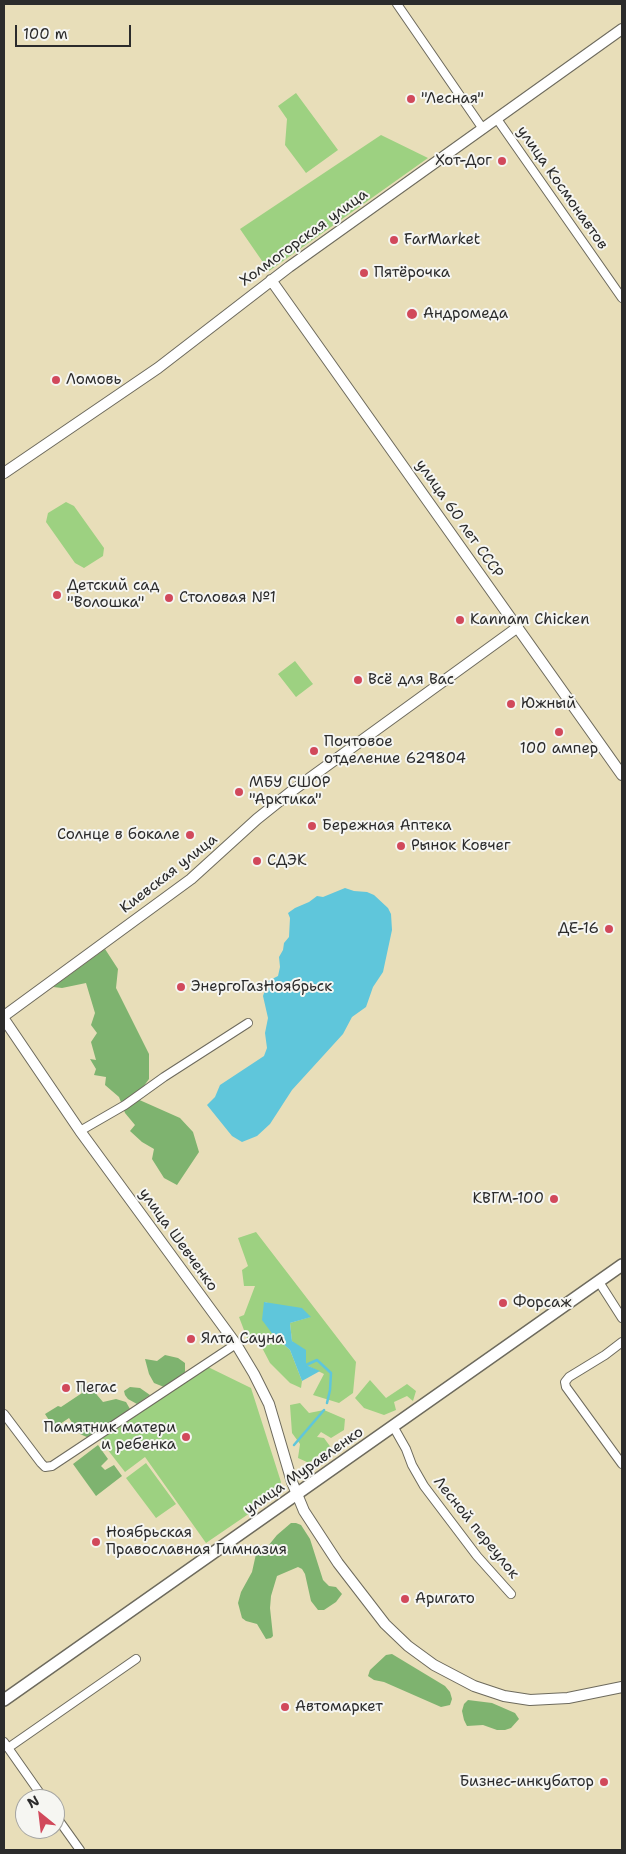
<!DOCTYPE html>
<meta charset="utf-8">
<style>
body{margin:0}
#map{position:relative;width:626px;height:1854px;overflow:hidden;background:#e8deb9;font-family:"Shantell Sans",sans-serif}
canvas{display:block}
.frame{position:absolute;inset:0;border:5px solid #2b2b2b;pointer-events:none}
.north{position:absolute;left:15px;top:1789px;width:50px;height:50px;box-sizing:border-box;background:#f6f6f2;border:1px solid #a5a5a2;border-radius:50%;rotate:331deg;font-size:14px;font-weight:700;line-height:20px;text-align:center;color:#2b2b2b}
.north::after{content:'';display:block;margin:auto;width:18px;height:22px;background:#d1495b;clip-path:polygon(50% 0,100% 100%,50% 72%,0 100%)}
.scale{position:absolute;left:15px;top:25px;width:116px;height:22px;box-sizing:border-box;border:2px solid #2b2b2b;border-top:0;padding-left:6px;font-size:15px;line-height:18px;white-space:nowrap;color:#2b2b2b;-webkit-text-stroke:4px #f6f6f2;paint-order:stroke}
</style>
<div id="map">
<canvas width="626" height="1854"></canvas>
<div class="frame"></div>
<div class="north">N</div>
<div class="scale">100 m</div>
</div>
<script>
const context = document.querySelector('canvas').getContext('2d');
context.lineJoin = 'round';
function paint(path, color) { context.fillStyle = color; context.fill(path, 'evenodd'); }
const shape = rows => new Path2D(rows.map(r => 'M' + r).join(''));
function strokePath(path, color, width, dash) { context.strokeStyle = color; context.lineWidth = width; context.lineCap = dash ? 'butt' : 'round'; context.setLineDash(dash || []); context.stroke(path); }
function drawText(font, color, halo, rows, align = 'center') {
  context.font = font + ' "Shantell Sans",sans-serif'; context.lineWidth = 4; context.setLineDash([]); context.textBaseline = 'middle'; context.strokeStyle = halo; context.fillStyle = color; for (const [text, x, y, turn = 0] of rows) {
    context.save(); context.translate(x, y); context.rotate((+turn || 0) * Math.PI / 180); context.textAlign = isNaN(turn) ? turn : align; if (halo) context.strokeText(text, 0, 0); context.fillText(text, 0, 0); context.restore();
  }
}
const green = shape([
 [296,93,338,150,306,173,285,145,287,119,278,106],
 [381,135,428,158,269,271,240,229],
 [66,502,74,506,104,548,103,556,84,568,75,563,46,522,48,513],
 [295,661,313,684,296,697,278,674],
 [256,1232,356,1362,353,1393,339,1403,313,1395,324,1374,306,1365,292,1341,290,1323,310,1317,265,1302,274,1336,290,1350,302,1381,301,1388,290,1383,270,1363,258,1340,247,1338,239,1317,244,1315,255,1286,244,1286,242,1270,248,1266,238,1238],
 [208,1367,251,1388,281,1482,279,1491,269,1500,206,1543,145,1457,125,1472,100,1440],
 [370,1380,386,1398,407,1384,416,1391,413,1401,407,1396,394,1402,396,1410,384,1415,364,1408,355,1398],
 [300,1403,309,1413,324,1410,345,1419,344,1430,331,1438,321,1432,317,1437,324,1438,332,1449,321,1453,309,1463,298,1458,300,1444,292,1433,290,1405],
 [146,1463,176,1504,156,1518,126,1478]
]);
const forest = shape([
 [105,949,118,969,116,988,149,1054,149,1079,135,1098,180,1118,193,1132,199,1152,177,1185,164,1178,152,1159,154,1149,142,1142,130,1131,135,1125,125,1113,119,1097,105,1085,106,1077,94,1075,96,1069,90,1059,96,1060,91,1042,97,1033,91,1025,95,1013,86,983,62,988,53,987],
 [165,1355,178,1358,185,1363,185,1372,164,1387,154,1383,149,1374,145,1359,157,1361],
 [86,1382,103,1402,116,1399,126,1402,130,1409,89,1438,80,1434,69,1418,54,1428,45,1414,58,1406,61,1407,82,1393,79,1386],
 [130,1387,140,1388,150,1395,137,1404,128,1399,125,1395,124,1391],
 [98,1445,108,1459,101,1466,105,1470,114,1465,122,1476,96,1496,73,1464],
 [291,1523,296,1523,301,1525,310,1539,323,1580,329,1586,336,1587,342,1594,336,1602,324,1610,318,1610,311,1601,305,1574,302,1569,298,1567,277,1576,271,1596,270,1608,273,1636,271,1638,266,1639,257,1624,246,1621,242,1618,238,1603,241,1592,252,1572,256,1554,268,1546,277,1535],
 [392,1654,445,1686,450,1692,452,1699,450,1705,441,1707,384,1682,374,1680,368,1676,370,1670,386,1655],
 [468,1700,492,1703,515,1713,519,1719,511,1728,505,1730,497,1730,483,1725,467,1726,464,1720,462,1711,464,1704]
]);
const water = shape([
 [345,888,354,891,367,892,374,895,388,908,391,914,392,930,383,972,373,987,366,1007,352,1017,343,1034,292,1090,270,1124,257,1136,242,1142,232,1136,207,1105,215,1097,220,1085,264,1056,267,1048,265,1033,268,1018,263,996,268,981,278,976,280,967,279,957,283,950,284,943,289,937,290,918,288,913,295,908,309,902,317,896,323,897],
 [264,1302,302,1308,311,1317,290,1323,292,1341,306,1350,306,1365,320,1371,302,1381,290,1350,274,1336,262,1320]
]);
const stream = shape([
 [306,1365,317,1360,331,1373,330,1390,327,1403],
 [294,1445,324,1410]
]);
const street = shape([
 [397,4,483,129],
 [497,119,622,298],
 [80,1131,125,1105,164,1077,248,1023],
 [599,1282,622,1318],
 [622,1342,605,1355,569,1377,565,1382,566,1387,622,1464],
 [4,1414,41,1463,45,1467,52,1466,236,1344],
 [393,1426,406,1449,412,1465,424,1486,477,1556,511,1594],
 [4,1742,44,1799],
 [8,1748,136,1659],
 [55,1815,80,1850]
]);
const secondary = shape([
 [271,280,622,775],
 [4,473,158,368,289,267,622,29],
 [4,1016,191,879,257,819,292,791,518,627],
 [4,1019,80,1131,236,1344,254,1374,269,1404,292,1482,304,1511,338,1563,385,1624,408,1646,434,1665,474,1686,504,1696,530,1700,568,1698,622,1687]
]);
const primary = shape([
 [4,1700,622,1265]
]);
const markers = [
 [411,99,5,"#d1495b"],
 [502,161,5,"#d1495b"],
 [394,240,5,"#d1495b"],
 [364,273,5,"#d1495b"],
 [412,314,6,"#d1495b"],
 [56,380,5,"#d1495b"],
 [57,595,5,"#d1495b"],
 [169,598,5,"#d1495b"],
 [460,620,5,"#d1495b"],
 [358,680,5,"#d1495b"],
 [511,704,5,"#d1495b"],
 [559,732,5,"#d1495b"],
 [314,751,5,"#d1495b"],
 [239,792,5,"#d1495b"],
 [312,826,5,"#d1495b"],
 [190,835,5,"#d1495b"],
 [401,846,5,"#d1495b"],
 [257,861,5,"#d1495b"],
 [609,929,5,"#d1495b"],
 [181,987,5,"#d1495b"],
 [554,1199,5,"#d1495b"],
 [503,1303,5,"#d1495b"],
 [191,1339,5,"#d1495b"],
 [66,1388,5,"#d1495b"],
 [186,1437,5,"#d1495b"],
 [96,1542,5,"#d1495b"],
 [405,1599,5,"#d1495b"],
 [285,1707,5,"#d1495b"],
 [604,1782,5,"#d1495b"]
];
const poiNames = [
 ["\"Лесная\"",421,99],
 ["Хот-Дог",492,161,"right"],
 ["FarMarket",404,240],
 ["Пятёрочка",374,273],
 ["Андромеда",423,314],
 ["Ломовь",66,380],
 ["Детский сад",67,586],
 ["\"Волошка\"",67,603],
 ["Столовая №1",179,598],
 ["Kannam Chicken",470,620],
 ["Всё для Вас",368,680],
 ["Южный",521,704],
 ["Почтовое",324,742],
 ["отделение 629804",324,759],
 ["100 ампер",559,749,"center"],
 ["МБУ СШОР",249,783],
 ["\"Арктика\"",249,800],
 ["Бережная Аптека",322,826],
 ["Солнце в бокале",180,835,"right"],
 ["Рынок Ковчег",411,846],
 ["СДЭК",267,861],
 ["ДЕ-16",599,929,"right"],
 ["ЭнергоГазНоябрьск",191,987],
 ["КВГМ-100",544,1199,"right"],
 ["Форсаж",513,1303],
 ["Ялта Сауна",201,1339],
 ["Пегас",76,1388],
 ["Памятник матери",176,1428,"right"],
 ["и ребенка",176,1445,"right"],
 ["Ноябрьская",106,1533],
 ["Православная Гимназия",106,1550],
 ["Аригато",415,1599],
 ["Автомаркет",295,1707],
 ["Бизнес-инкубатор",594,1782,"right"]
];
const streetNames = [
 ["улица Космонавтов",562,188,55],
 ["Холмогорская улица",304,238,-36],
 ["улица 60 лет СССР",459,519,55],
 ["Киевская улица",169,874,-38],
 ["улица Шевченко",178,1240,54],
 ["улица Муравленко",304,1471,-35],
 ["Лесной переулок",476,1528,51]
];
paint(green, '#9dd181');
paint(forest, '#7eb36f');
paint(water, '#5fc6db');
strokePath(stream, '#5fc6db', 2.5);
strokePath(street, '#6d6a5d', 10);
strokePath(secondary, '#6d6a5d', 12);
strokePath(primary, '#6d6a5d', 14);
strokePath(street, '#fff', 8);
strokePath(secondary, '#fff', 10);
strokePath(primary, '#fff', 11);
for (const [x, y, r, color] of markers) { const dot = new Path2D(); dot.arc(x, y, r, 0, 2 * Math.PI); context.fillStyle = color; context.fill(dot); strokePath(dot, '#f6f6f2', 2); }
drawText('15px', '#2b2b2b', '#f6f6f2', poiNames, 'left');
drawText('15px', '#2b2b2b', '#f6f6f2', streetNames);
</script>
